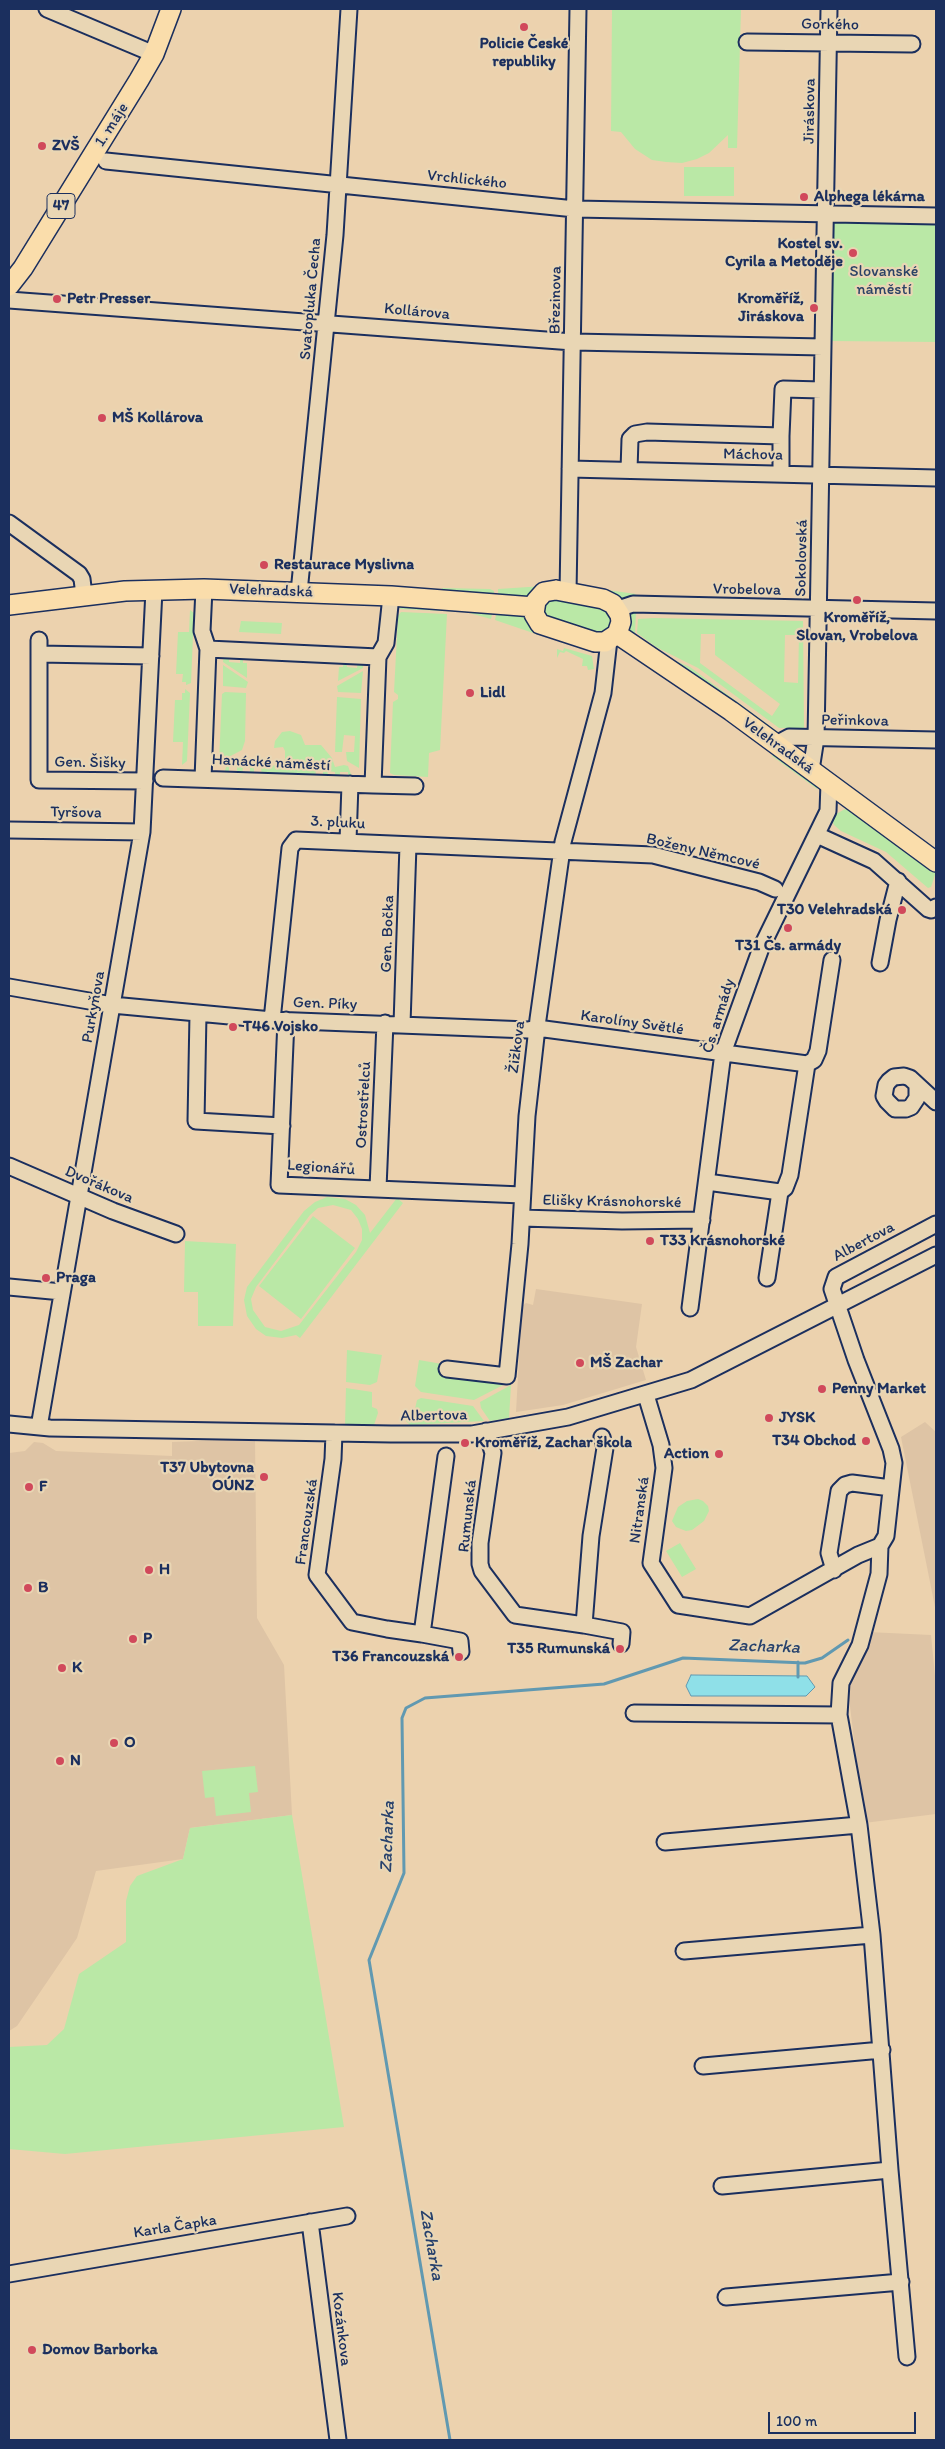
<!DOCTYPE html>
<meta charset="utf-8">
<style>
body{margin:0}
#map{position:relative;width:945px;height:2449px;overflow:hidden;background:#ecd2ae;font-family:Itim,sans-serif}
canvas{display:block}
.frame{position:absolute;inset:0;border:10px solid #1b2f5e;pointer-events:none}
.scale{position:absolute;left:768px;top:2412px;width:148px;height:22px;box-sizing:border-box;border:2px solid #1b2f5e;border-top:0;padding-left:6px;font-size:15px;line-height:18px;white-space:nowrap;color:#1b2f5e;-webkit-text-stroke:4px #e9d6b4;paint-order:stroke}
</style>
<div id="map">
<canvas width="945" height="2449"></canvas>
<div class="frame"></div>
<div class="scale">100 m</div>
</div>
<script>
const context = document.querySelector('canvas').getContext('2d');
context.lineJoin = 'round';
function paint(path, color) { context.fillStyle = color; context.fill(path, 'evenodd'); }
const shape = rows => new Path2D(rows.map(r => 'M' + r).join(''));
function strokePath(path, color, width, dash) { context.strokeStyle = color; context.lineWidth = width; context.lineCap = dash ? 'butt' : 'round'; context.setLineDash(dash || []); context.stroke(path); }
function drawText(font, color, halo, rows, align = 'center') {
  context.font = font + ' Itim,sans-serif'; context.lineWidth = 4.5; context.setLineDash([]); context.textBaseline = 'middle'; context.strokeStyle = halo; context.fillStyle = color; for (const [text, x, y, turn = 0] of rows) {
    context.save(); context.translate(x, y); context.rotate((+turn || 0) * Math.PI / 180); context.textAlign = isNaN(turn) ? turn : align; if (halo) context.strokeText(text, 0, 0); context.fillText(text, 0, 0); context.restore();
  }
}
const built = shape([
 [536,1289,642,1304,636,1347,646,1380,563,1405,516,1412,522,1306,526,1303,533,1305],
 [925,1422,936,1432,936,1612,901,1437],
 [255,1439,257,1618,284,1665,292,1815,190,1828,183,1859,96,1871,77,1938,17,2026,9,2031,9,1453,25,1451,34,1442,43,1443,56,1451,172,1456,172,1442],
 [868,1632,931,1635,936,1686,936,1814,864,1823,846,1673]
]);
const green = shape([
 [612,9,741,9,737,148,728,148,728,135,709,153,697,159,682,163,666,162,652,160,635,149,621,132,611,131],
 [684,167,734,167,734,196,684,196],
 [833,220,936,222,936,342,831,341],
 [544,586,524,598,498,596,498,589],
 [578,586,636,594,625,602],
 [442,588,490,589,494,591,494,596,442,592],
 [547,597,601,604,615,622,603,636,544,620,541,603],
 [403,606,493,610,491,619,466,612,399,609],
 [190,610,194,613,191,683,186,685,186,682,182,682,183,674,176,674,178,632,189,632],
 [636,610,635,634,634,635,627,627,628,615],
 [497,611,524,616,538,632,539,635,495,620],
 [401,612,447,614,440,750,429,753,428,777,394,775,390,773,393,702,398,699,398,695,394,692,398,616],
 [654,618,803,621,804,728,779,728,698,668,656,647,637,633,638,619],
 [701,634,715,634,715,655,780,704,772,716,700,663],
 [785,635,799,635,798,683,784,682],
 [241,621,282,623,281,634,239,632],
 [564,648,592,656,594,669,588,670,587,666,582,666,583,659,566,651,564,653,560,652,557,658,557,649,563,651],
 [224,655,229,655,229,662,240,663,240,656,243,656,243,663,247,663,247,678,223,662],
 [662,655,690,667,778,732,773,733],
 [344,660,346,660,347,667,357,668,358,661,363,661,363,668,338,681,339,667,343,667],
 [223,665,248,682,246,688,223,686],
 [363,671,361,693,338,692,337,686],
 [185,689,190,693,187,761,182,765,183,742,173,742,175,700,182,700,182,693,185,693],
 [225,692,246,693,245,741,242,750,219,762,222,694],
 [337,697,361,699,359,768,347,761,346,752,354,752,355,736,344,735,342,752,335,752],
 [290,731,301,735,305,745,321,745,332,758,335,767,344,765,348,766,353,780,348,779,348,772,340,772,340,779,335,779,335,772,328,771,328,778,323,778,323,771,316,771,315,777,262,776,261,768,254,768,254,775,250,775,250,768,243,768,242,775,237,775,237,767,229,767,229,774,224,774,227,764,233,761,252,765,268,758,271,766,281,764,285,759,285,751,283,747,274,748,275,741,282,732],
 [774,753,819,786,817,789,772,756],
 [826,768,936,849,936,853,826,772],
 [845,809,852,811,936,872,931,887,928,888,886,852,841,831,834,825,831,817],
 [327,1197,345,1199,356,1205,365,1215,370,1233,397,1198,403,1203,300,1338,296,1335,282,1338,266,1336,256,1329,247,1316,244,1300,247,1287,304,1211,315,1202],
 [333,1205,351,1210,358,1219,362,1229,362,1240,356,1252,299,1325,281,1331,265,1327,253,1310,251,1299,256,1287,310,1215,318,1208],
 [313,1216,355,1248,301,1319,259,1286],
 [185,1241,236,1244,233,1326,198,1326,198,1292,184,1292],
 [347,1350,382,1355,377,1382,370,1385,346,1382],
 [419,1360,448,1365,511,1381,474,1400,421,1392,415,1386],
 [511,1385,509,1418,490,1421,481,1408,480,1402],
 [346,1388,372,1392,372,1407,377,1409,378,1413,374,1425,345,1425],
 [421,1398,473,1406,484,1421,410,1425,406,1421,407,1414,414,1413,417,1400],
 [698,1499,703,1501,708,1506,709,1511,704,1521,692,1530,686,1531,676,1527,672,1521,678,1507,687,1501],
 [680,1543,696,1569,682,1577,666,1551],
 [255,1766,258,1792,249,1793,251,1812,216,1816,214,1797,205,1798,202,1771],
 [292,1815,344,2127,65,2154,9,2149,9,2047,47,2045,64,2029,79,1974,126,1942,126,1901,130,1886,137,1876,183,1859,190,1828]
]);
const water = shape([
 [691,1675,807,1676,815,1687,806,1696,691,1696,686,1686,691,1675]
]);
const stream = shape([
 [798,1677,798,1662],
 [450,2440,369,1960,404,1873,402,1718,406,1708,425,1698,604,1684,683,1658,805,1663,822,1658,848,1640]
]);
const minor = shape([
 [47,9,154,54],
 [747,42,912,44],
 [106,161,575,209,936,216],
 [9,300,573,342,823,347],
 [781,436,783,389,822,390],
 [570,469,936,478],
 [629,470,630,439,635,434,647,432,781,436,781,473],
 [9,523,79,574,82,579,84,595],
 [299,592,335,235,349,9],
 [568,593,578,9],
 [618,609,633,604,936,611],
 [39,640,39,780,145,781],
 [39,654,151,656],
 [378,657,386,643,391,596],
 [776,744,789,737,936,740],
 [811,770,816,738,829,9],
 [163,778,373,785,378,657,208,649],
 [203,779,208,649,202,631,204,589],
 [373,785,415,786],
 [9,830,142,832],
 [817,835,874,861,928,909,931,910,936,907],
 [348,841,350,784],
 [880,963,888,920,898,881],
 [9,987,112,1005,272,1020,528,1030,537,1028,807,1064],
 [198,1014,196,1121,282,1126],
 [272,1020,290,848,296,840,653,855,759,882,775,889],
 [286,1020,279,1185,522,1195],
 [402,1024,408,845],
 [917,1087,917,1098,911,1107,906,1109,895,1109,887,1101,884,1096,886,1085,889,1081,894,1077,904,1076,910,1078,936,1102],
 [9,1166,113,1211,176,1234],
 [707,1182,780,1192],
 [378,1188,385,1023],
 [522,1218,622,1221,702,1220],
 [767,1278,780,1192,785,1188,790,1175,807,1064,814,1060,818,1051,832,960],
 [9,1287,62,1292],
 [690,1308,723,1053,761,948,828,811,829,783],
 [447,1369,507,1376,520,1244,527,1116,538,1019,563,842,603,693,609,640],
 [646,1395,661,1445,664,1468,651,1563,678,1605,750,1616,858,1555,880,1546,886,1536,894,1463,891,1449,856,1360,832,1289,836,1277,936,1224],
 [9,1424,50,1428,391,1434,472,1434,568,1417,691,1380,936,1255],
 [39,1427,142,832,154,590],
 [486,1431,493,1453,480,1543,480,1564,482,1571,515,1615,584,1625,591,1536,605,1448,602,1437],
 [334,1433,333,1459,317,1575,352,1622,387,1629,422,1634,446,1456],
 [880,1546,879,1574,860,1645,841,1683,839,1715,859,1825,872,1935,890,2170,907,2357],
 [834,1570,829,1553,839,1491,845,1485,852,1483,891,1488],
 [584,1625,622,1632,621,1644],
 [422,1634,460,1641,461,1652],
 [634,1713,839,1715],
 [665,1842,859,1825],
 [684,1951,872,1935],
 [703,2066,882,2050],
 [722,2186,890,2170],
 [310,2222,338,2440],
 [9,2274,347,2216],
 [726,2297,901,2282]
]);
const major = shape([
 [9,286,23,268,139,80,154,54,171,9],
 [556,590,603,599,613,604,620,615,621,622,617,634,605,642,595,642,540,624,534,614,536,601,544,592,556,590],
 [9,605,125,591,204,589,391,596,534,607],
 [617,634,731,711,936,862]
]);
const markers = [
 [524,27,5,"#d1495b"],
 [42,146,5,"#d1495b"],
 [804,197,5,"#d1495b"],
 [853,253,5,"#d1495b"],
 [57,299,5,"#d1495b"],
 [814,308,5,"#d1495b"],
 [102,418,5,"#d1495b"],
 [264,565,5,"#d1495b"],
 [857,600,5,"#d1495b"],
 [470,693,5,"#d1495b"],
 [902,910,5,"#d1495b"],
 [788,928,5,"#d1495b"],
 [233,1027,5,"#d1495b"],
 [650,1241,5,"#d1495b"],
 [46,1278,5,"#d1495b"],
 [580,1363,5,"#d1495b"],
 [822,1389,5,"#d1495b"],
 [769,1418,5,"#d1495b"],
 [866,1441,5,"#d1495b"],
 [465,1443,5,"#d1495b"],
 [719,1454,5,"#d1495b"],
 [264,1477,5,"#d1495b"],
 [29,1487,5,"#d1495b"],
 [149,1570,5,"#d1495b"],
 [28,1588,5,"#d1495b"],
 [133,1639,5,"#d1495b"],
 [620,1649,5,"#d1495b"],
 [459,1657,5,"#d1495b"],
 [62,1668,5,"#d1495b"],
 [114,1743,5,"#d1495b"],
 [60,1761,5,"#d1495b"],
 [32,2350,5,"#d1495b"]
];
const shields = [
 [61,206,28]
];
const shieldNames = [
 ["47",61,206]
];
const streetNames = [
 ["Gorkého",830,25,1],
 ["Jiráskova",810,111,-89],
 ["1. máje",112,125,-57],
 ["Vrchlického",467,180,6],
 ["Svatopluka Čecha",311,299,-85],
 ["Březinova",556,300,-89],
 ["Kollárova",417,312,5],
 ["Máchova",753,455,1],
 ["Sokolovská",802,558,-89],
 ["Vrobelova",747,590,1],
 ["Velehradská",271,591,2],
 ["Peřinkova",855,721,1],
 ["Velehradská",778,746,36],
 ["Gen. Šišky",90,763,1],
 ["Hanácké náměstí",271,763,3],
 ["Tyršova",76,813,1],
 ["3. pluku",338,823,3],
 ["Boženy Němcové",703,852,13],
 ["Gen. Bočka",388,934,-88],
 ["Gen. Píky",325,1004,2],
 ["Purkyňova",94,1007,-80],
 ["Čs. armády",719,1016,-73],
 ["Karolíny Světlé",632,1023,8],
 ["Žižkova",517,1047,-83],
 ["Ostrostřelců",364,1105,-87],
 ["Legionářů",321,1168,4],
 ["Dvořákova",99,1185,23],
 ["Elišky Krásnohorské",612,1202,1],
 ["Albertova",864,1242,-28],
 ["Albertova",434,1416,-1],
 ["Nitranská",640,1510,-82],
 ["Rumunská",468,1516,-84],
 ["Francouzská",307,1522,-82],
 ["Karla Čapka",175,2227,-9],
 ["Kozánkova",341,2329,83]
];
const poiNames = [
 ["Policie České",524,44,"center"],
 ["republiky",524,62,"center"],
 ["ZVŠ",52,146],
 ["Alphega lékárna",814,197],
 ["Kostel sv.",843,244,"right"],
 ["Cyrila a Metoděje",843,262,"right"],
 ["Petr Presser",67,299],
 ["Kroměříž,",804,299,"right"],
 ["Jiráskova",804,317,"right"],
 ["MŠ Kollárova",112,418],
 ["Restaurace Myslivna",274,565],
 ["Kroměříž,",857,618,"center"],
 ["Slovan, Vrobelova",857,636,"center"],
 ["Lidl",480,693],
 ["T30 Velehradská",892,910,"right"],
 ["T31 Čs. armády",788,946,"center"],
 ["T46 Vojsko",243,1027],
 ["T33 Krásnohorské",660,1241],
 ["Praga",56,1278],
 ["MŠ Zachar",590,1363],
 ["Penny Market",832,1389],
 ["JYSK",779,1418],
 ["T34 Obchod",856,1441,"right"],
 ["Kroměříž, Zachar škola",475,1443],
 ["Action",709,1454,"right"],
 ["T37 Ubytovna",254,1468,"right"],
 ["OÚNZ",254,1486,"right"],
 ["F",39,1487],
 ["H",159,1570],
 ["B",38,1588],
 ["P",143,1639],
 ["T35 Rumunská",610,1649,"right"],
 ["T36 Francouzská",449,1657,"right"],
 ["K",72,1668],
 ["O",124,1743],
 ["N",70,1761],
 ["Domov Barborka",42,2350]
];
const parkNames = [
 ["Slovanské",884,272],
 ["náměstí",884,290]
];
const waterNames = [
 ["Zacharka",764,1647,2],
 ["Zacharka",388,1837,-88],
 ["Zacharka",431,2245,80]
];
paint(built, '#dec4a5');
paint(green, '#bae8a6');
paint(water, '#8fe0e8');
strokePath(water, '#6199b1', 1);
strokePath(stream, '#6199b1', 3);
strokePath(minor, '#1b2f5e', 19);
strokePath(major, '#1b2f5e', 22);
strokePath(minor, '#e9d6b4', 15);
strokePath(major, '#faddab', 19);
for (const [x, y, r, color] of markers) { const dot = new Path2D(); dot.arc(x, y, r, 0, 2 * Math.PI); context.fillStyle = color; context.fill(dot); strokePath(dot, '#e9d6b4', 2); }
for (const [x, y, w] of shields) { const box = new Path2D(); box.roundRect(x - w / 2, y - 12.5, w, 25, 4); context.fillStyle = '#e9d6b4'; context.fill(box); strokePath(box, '#1b2f5e', 1); }
drawText('bold 15px', '#1b2f5e', null, shieldNames);
drawText('16px', '#1b2f5e', '#e9d6b4', streetNames);
drawText('bold 16px', '#1b2f5e', '#e9d6b4', poiNames, 'left');
drawText('16px', '#2b4265', '#e9d6b4', parkNames);
drawText('italic 18px', '#27416c', '#e9d6b4', waterNames);
</script>
